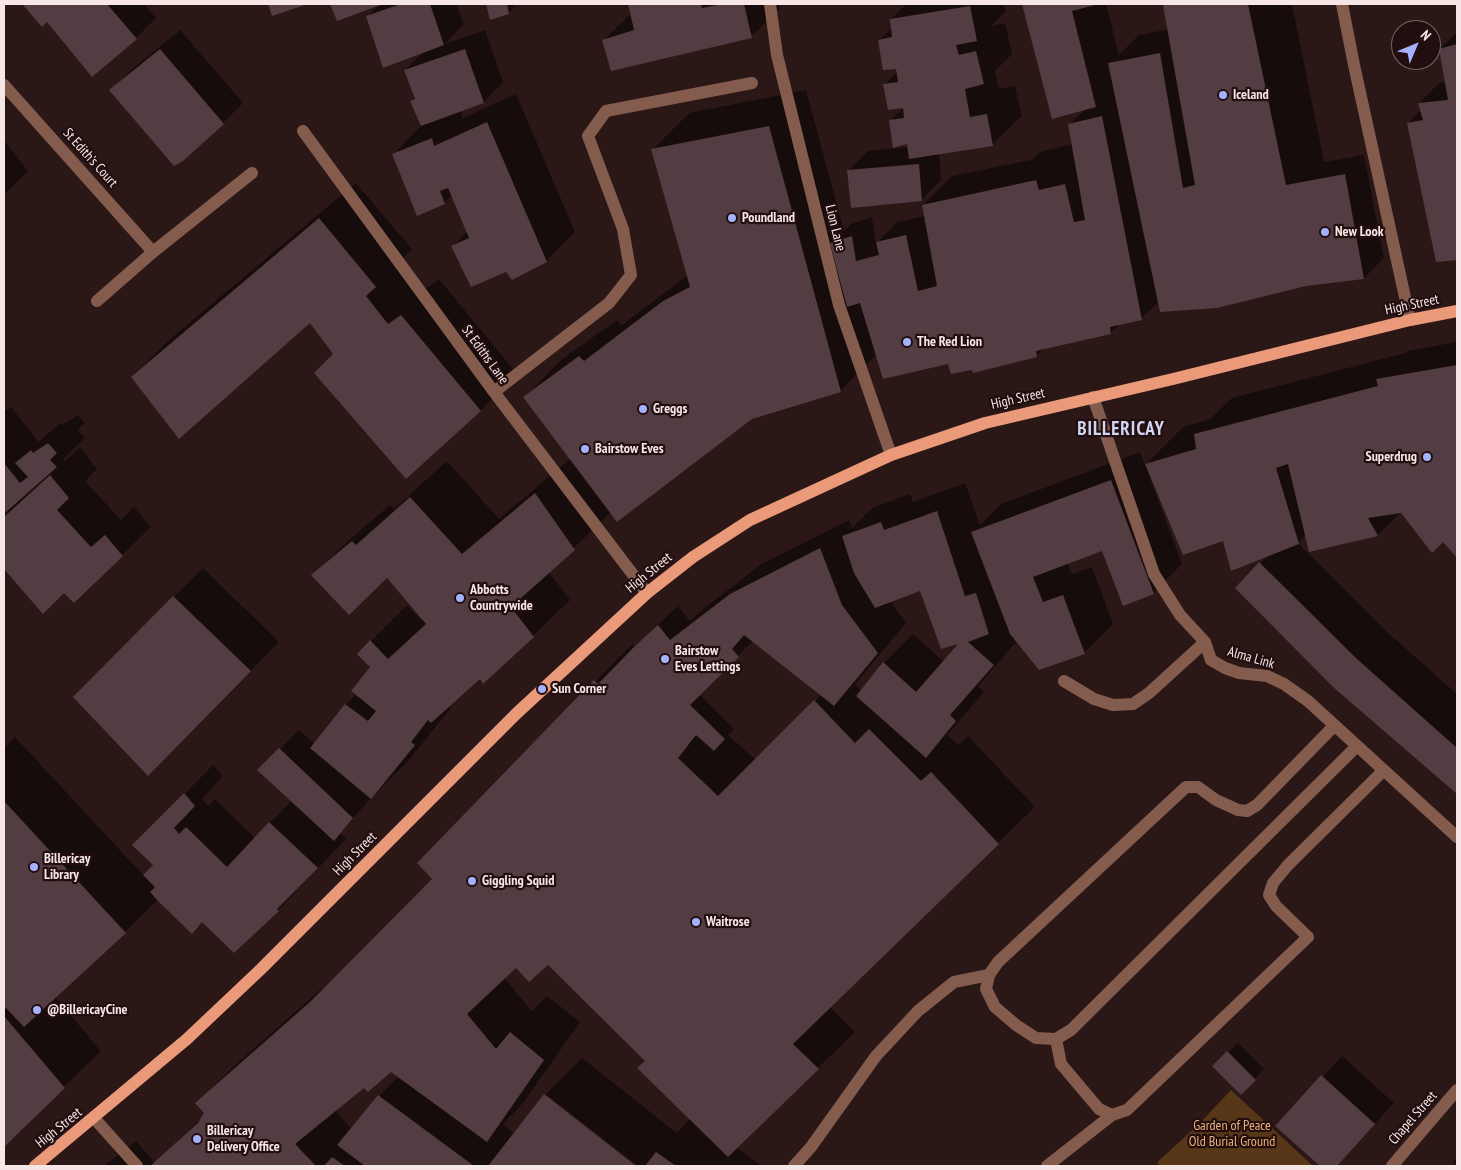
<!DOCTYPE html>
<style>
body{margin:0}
#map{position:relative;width:1461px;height:1170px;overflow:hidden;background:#2c1717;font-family:"PT Sans Narrow",sans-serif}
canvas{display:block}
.frame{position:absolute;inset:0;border:5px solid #f6e7e6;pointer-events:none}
.north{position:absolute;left:1391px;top:20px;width:50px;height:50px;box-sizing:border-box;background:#220e0e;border:1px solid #776564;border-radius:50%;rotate:45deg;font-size:14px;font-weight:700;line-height:20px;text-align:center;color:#f6e7e6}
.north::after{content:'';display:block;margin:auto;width:18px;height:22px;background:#a4b1fc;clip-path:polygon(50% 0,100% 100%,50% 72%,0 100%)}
</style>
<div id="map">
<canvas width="1461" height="1170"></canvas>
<div class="frame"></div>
<div class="north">N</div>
</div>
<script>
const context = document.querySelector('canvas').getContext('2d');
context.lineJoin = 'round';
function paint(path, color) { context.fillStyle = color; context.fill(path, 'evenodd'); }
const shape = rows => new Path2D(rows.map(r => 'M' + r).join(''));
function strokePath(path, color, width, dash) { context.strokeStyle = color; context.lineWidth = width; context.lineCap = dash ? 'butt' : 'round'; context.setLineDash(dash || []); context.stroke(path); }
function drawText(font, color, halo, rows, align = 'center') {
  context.font = font + ' "PT Sans Narrow",sans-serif'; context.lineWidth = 4.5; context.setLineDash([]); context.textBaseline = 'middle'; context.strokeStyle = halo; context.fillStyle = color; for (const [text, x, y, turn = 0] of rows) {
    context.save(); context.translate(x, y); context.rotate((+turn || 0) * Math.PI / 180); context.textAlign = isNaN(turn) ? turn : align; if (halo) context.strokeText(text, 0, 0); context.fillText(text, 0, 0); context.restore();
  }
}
const green = shape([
 [1231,1090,1313,1166,1153,1166,1199,1124]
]);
const shadow = shape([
 [24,4,144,4,156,18,136,38,93,75,47,20,42,25],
 [331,4,456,4,464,24,445,44,485,30,503,82,484,102,461,110,463,118,516,94,575,232,546,261,507,270,453,246,468,231,453,194,444,203,393,155,422,125,411,101,416,96,405,70,424,52,368,16,380,4,338,19],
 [487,4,517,4,509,13,491,18],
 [629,4,779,4,780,8,751,37,603,41,631,13],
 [906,4,1004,4,1006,11,991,26,1005,23,1012,54,995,71,999,89,1015,86,1022,116,993,144,939,153,941,180,921,200,848,171,868,151,908,147,908,142,891,120,905,106,884,85,897,72,897,68,879,40,892,28,891,19],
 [1023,4,1106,4,1119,55,1139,35,1169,29,1165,5,1166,4,1292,4,1324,162,1364,155,1384,258,1364,278,1159,301,1142,318,1120,324,1111,333,1044,348,1036,356,973,368,949,361,877,354,840,391,752,418,611,512,549,572,570,600,533,636,480,678,449,706,451,708,408,761,372,797,340,833,346,839,278,910,203,921,159,899,125,932,55,997,101,1051,4,1145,4,748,15,737,144,876,154,865,134,845,213,765,223,776,202,799,208,806,215,799,255,838,292,800,259,770,299,730,315,744,346,704,357,694,371,667,371,641,407,605,420,619,422,617,387,577,313,575,350,539,390,505,394,509,447,461,499,519,571,458,525,397,561,360,617,320,622,325,688,275,652,150,689,113,806,90,844,231,851,224,872,217,876,242,879,241,897,222,925,216,923,205,952,176,1030,160,1030,161,1040,152,1073,144,1070,124,1085,109,1053,117],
 [180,30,243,103,223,123,111,90,131,70],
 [1457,32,1457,258,1437,261,1408,123,1421,110,1419,103,1439,83,1446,82,1440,49],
 [4,140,28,171,4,195],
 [356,183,412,249,402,259,425,289,439,279,517,374,481,410,335,354,310,321,132,377,169,340],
 [1457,342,1457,556,1443,540,1402,511,1378,535,1310,550,1306,535,1298,543,1385,630,1457,694,1457,793,1334,687,1237,588,1269,555,1224,539,1152,477,1150,478,1182,564,1153,593,1124,604,1102,549,1067,562,1072,574,1092,567,1113,624,1084,653,1017,641,978,686,984,692,947,735,958,745,968,736,1035,807,830,1007,855,1032,736,1147,762,1166,638,1166,548,1096,548,1099,634,1166,104,1166,136,1141,155,1163,204,1116,206,1113,197,1103,234,1066,344,969,433,879,418,863,632,644,635,647,678,606,690,621,701,611,760,565,849,520,852,528,872,508,910,494,913,502,965,483,980,525,1001,504,1140,452,1145,465,1183,427,1210,419,1232,398,1405,353,1407,351],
 [921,589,962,642,944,662,913,634,884,663,862,691,855,684,906,623,890,601],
 [753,641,821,695,756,760,728,735,734,729,699,694],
 [548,964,646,1061,690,1119,677,1133,582,1058,545,1095,515,1134,503,1124,523,1103,580,1022,547,996,532,1011,504,978,516,966],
 [391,1070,399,1076,379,1096,352,1129,335,1110,364,1087],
 [11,407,39,442,60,423,62,425,78,415,85,423,78,430,85,438,63,459,65,461,80,447,97,469,85,481,121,520,134,507,151,527,122,555,64,591,43,612,4,567,4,516,8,512,4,507,4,412],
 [203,568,279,642,177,746,75,697],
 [1238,1043,1264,1069,1241,1093,1214,1066],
 [1342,1056,1394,1103,1336,1166,1321,1166,1277,1126],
 [1457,1157,1457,1166,1453,1162],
 [1157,1162,1161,1166,1153,1166]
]);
const building = shape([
 [22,4,107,4,137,39,92,77,47,22,42,27],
 [268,4,308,4,272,16],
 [330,4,383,4,337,21],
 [401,4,430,4,444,45,383,68,366,16],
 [486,4,507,4,509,14,490,20],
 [628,4,701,4,702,8,722,4,744,4,752,38,611,71,602,40,634,30],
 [1022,4,1099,4,1072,11,1096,107,1052,119],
 [1169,4,1248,4,1286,185,1345,174,1364,279,1306,286,1217,308,1160,312,1108,63,1160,53,1183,188,1195,185,1163,5],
 [970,6,977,41,956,45,959,55,976,51,984,84,965,89,970,117,987,114,993,146,909,159,907,144,893,148,889,120,904,118,903,108,888,110,883,84,898,82,896,69,883,70,878,40,892,37,890,19],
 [1457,44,1457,260,1436,262,1407,123,1423,120,1418,103,1448,100,1439,49],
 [160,49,224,124,183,161,174,166,109,90],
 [465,49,484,103,421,126,410,101,415,99,404,70],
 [1102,116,1142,320,1110,327,1111,334,1036,351,1037,357,973,373,972,370,951,374,948,364,883,379,860,303,847,307,830,243,852,236,856,261,879,255,876,242,906,235,918,291,937,286,922,205,1036,180,1039,190,1065,184,1074,222,1085,220,1068,124],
 [487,122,547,262,512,280,506,272,471,287,451,246,469,238,448,188,440,191,445,204,417,216,392,154,432,138,434,146],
 [769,126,841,392,752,419,617,522,523,397,579,356,584,361,663,301,690,287,651,149],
 [919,164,922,201,851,208,847,170],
 [319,218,376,287,366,296,388,324,401,315,481,411,406,479,314,373,333,354,310,323,179,439,131,377],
 [1457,365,1457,558,1443,542,1432,553,1401,513,1368,518,1378,536,1309,552,1288,464,1276,468,1299,544,1231,571,1223,541,1183,555,1145,464,1196,449,1194,434,1378,386,1376,379],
 [48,443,57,453,50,460,57,467,6,512,4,509,4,463,20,483,28,477,15,463,31,450,33,453],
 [50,475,69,498,57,510,91,547,105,535,123,556,74,603,64,593,43,614,4,569,4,517],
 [1111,480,1154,594,1123,606,1102,551,1033,577,1043,602,1063,595,1085,654,1039,670,1010,634,971,532],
 [535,493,575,550,511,607,534,637,483,684,480,679,431,723,428,720,411,742,415,745,371,799,310,748,345,704,368,721,376,711,351,691,370,667,357,654,370,640,388,659,426,624,387,578,349,615,311,575,352,541,356,545,410,497,462,554],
 [937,511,965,596,976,593,989,634,968,642,994,665,950,715,956,721,926,758,856,696,883,662,916,692,958,644,941,649,920,591,875,608,854,573,842,536,881,522,884,530],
 [820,548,842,605,878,653,834,706,744,635,732,649,739,657,690,705,725,739,714,751,696,735,678,758,718,796,814,700,855,743,869,729,921,781,931,772,999,844,793,1044,819,1069,728,1157,637,1068,645,1061,548,965,529,982,516,968,467,1014,496,1049,510,1032,544,1060,487,1142,391,1072,368,1092,364,1088,295,1144,316,1166,150,1166,198,1123,204,1113,195,1103,310,1002,432,879,417,863,594,680,598,684,634,647,658,625,670,640,730,594],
 [1259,562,1357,659,1457,748,1457,794,1333,687,1235,588],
 [173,596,251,671,148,776,73,697],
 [279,748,353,818,334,841,257,770],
 [184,793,195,806,174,828,179,834,186,827,227,867,269,822,318,868,277,909,279,911,234,953,202,922,192,934,158,901,150,892,155,887,143,875,153,865,132,845],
 [4,801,126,933,24,1027,4,1006],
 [4,1016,65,1088,4,1147],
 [1227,1051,1256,1080,1241,1095,1212,1066],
 [1321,1075,1375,1124,1337,1166,1320,1166,1275,1126],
 [544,1094,636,1166,488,1166],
 [378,1095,474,1166,365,1166,337,1145],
 [656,1152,676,1166,645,1166],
 [332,1157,345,1166,324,1166]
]);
const minor = shape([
 [770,4,777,55,839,305,891,455],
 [1342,4,1354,65,1410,320],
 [4,85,153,252,252,173],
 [303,131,494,392,647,593],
 [97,301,153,252],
 [494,392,609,303,631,275,623,229,588,136,606,111,752,83],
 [1093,397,1154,574,1180,615,1205,642,1211,660,1225,668,1239,673,1267,676,1284,684,1308,701,1457,837],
 [1064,681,1094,699,1113,705,1133,704,1149,693,1205,642],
 [1334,726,1257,805,1247,811,1238,810,1216,800,1198,787,1186,787,998,962,989,975,986,989,995,1007,1016,1025,1036,1038,1056,1039,1071,1030,1357,746],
 [1056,1039,1061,1064,1099,1109,1112,1115,1127,1110,1308,937,1276,906,1269,895,1273,883,1288,865,1384,770],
 [94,1118,137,1166],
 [794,1166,811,1147,876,1056,918,1011,954,982,989,975],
 [1047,1166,1112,1115],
 [1392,1166,1457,1090]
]);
const major = shape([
 [35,1166,187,1039,261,969,517,713,647,593,693,557,750,520,891,455,985,423,1173,379,1410,320,1457,311]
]);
const markers = [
 [1223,95,5,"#a4b1fc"],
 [732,218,5,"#a4b1fc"],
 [1325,232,5,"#a4b1fc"],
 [907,342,5,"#a4b1fc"],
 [643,409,5,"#a4b1fc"],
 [585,449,5,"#a4b1fc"],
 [1427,457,5,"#a4b1fc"],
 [460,598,5,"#a4b1fc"],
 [665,659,5,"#a4b1fc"],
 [542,689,5,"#a4b1fc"],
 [34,867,5,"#a4b1fc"],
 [472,881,5,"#a4b1fc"],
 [696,922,5,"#a4b1fc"],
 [37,1010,5,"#a4b1fc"],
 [197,1139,5,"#a4b1fc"]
];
const poiNames = [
 ["Iceland",1233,95],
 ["Poundland",742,218],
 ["New Look",1335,232],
 ["The Red Lion",917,342],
 ["Greggs",653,409],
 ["Bairstow Eves",595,449],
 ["Superdrug",1417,457,"right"],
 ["Abbotts",470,590],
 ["Countrywide",470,606],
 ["Bairstow",675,651],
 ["Eves Lettings",675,667],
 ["Sun Corner",552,689],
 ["Billericay",44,859],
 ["Library",44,875],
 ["Giggling Squid",482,881],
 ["Waitrose",706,922],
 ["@BillericayCine",47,1010],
 ["Billericay",207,1131],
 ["Delivery Office",207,1147]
];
const streetNames = [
 ["St Edith's Court",90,158,48],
 ["Lion Lane",835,228,76],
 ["High Street",1412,305,-12],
 ["St Ediths Lane",485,355,54],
 ["High Street",1018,399,-13],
 ["High Street",649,573,-39],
 ["Alma Link",1251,658,16],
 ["High Street",355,854,-45],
 ["Chapel Street",1413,1118,-49],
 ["High Street",59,1128,-39]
];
const parkNames = [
 ["Garden of Peace",1232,1126],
 ["Old Burial Ground",1232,1142]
];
const districtNames = [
 ["BILLERICAY",1121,430]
];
paint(green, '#573717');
paint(shadow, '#0007');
paint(building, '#533c42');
strokePath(minor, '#835c4d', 12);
strokePath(major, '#eb9a79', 12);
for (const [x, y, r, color] of markers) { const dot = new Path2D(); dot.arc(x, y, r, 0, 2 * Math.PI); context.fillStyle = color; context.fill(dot); strokePath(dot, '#220e0e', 2); }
drawText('bold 14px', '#f6e7e6', '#220e0e', poiNames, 'left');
drawText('14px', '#f6e7e6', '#220e0e', streetNames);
drawText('14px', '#ebb27c', '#220e0e', parkNames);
context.letterSpacing = '1px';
drawText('bold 19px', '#cfd5f2', '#220e0e', districtNames);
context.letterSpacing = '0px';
</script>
